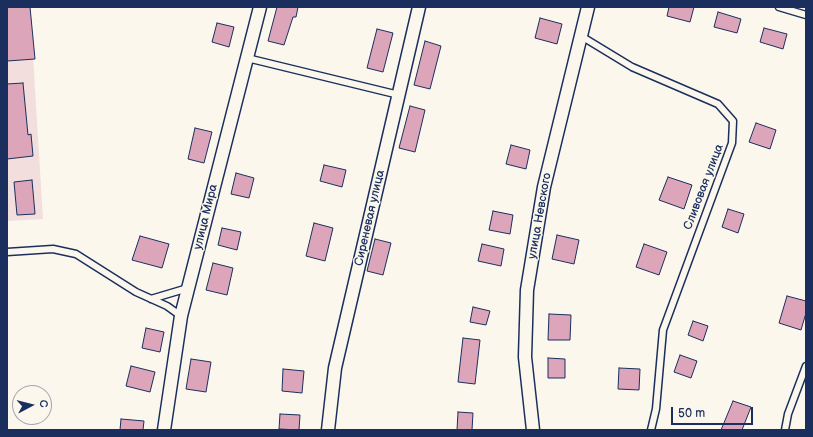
<!DOCTYPE html>
<meta charset="utf-8">
<style>
body{margin:0}
#map{position:relative;width:813px;height:437px;overflow:hidden;background:#fbf7ec;font-family:"Balsamiq Sans",sans-serif}
canvas{display:block}
.frame{position:absolute;inset:0;border:8px solid #1b2f5e;pointer-events:none}
.north{position:absolute;left:12px;top:385px;width:40px;height:40px;box-sizing:border-box;background:#fbf7ec;border:1px solid #a1a7b3;border-radius:50%;rotate:83deg;font-size:11px;font-weight:700;line-height:16px;text-align:center;color:#1b2f5e}
.north::after{content:'';display:block;margin:auto;width:14px;height:18px;background:#1b2f5e;clip-path:polygon(50% 0,100% 100%,50% 72%,0 100%)}
.scale{position:absolute;left:671px;top:407px;width:82px;height:18px;box-sizing:border-box;border:2px solid #1b2f5e;border-top:0;padding-left:5px;font-size:12px;line-height:14px;white-space:nowrap;color:#1b2f5e;-webkit-text-stroke:3px #fbf7ec;paint-order:stroke}
</style>
<div id="map">
<canvas width="813" height="437"></canvas>
<div class="frame"></div>
<div class="north">С</div>
<div class="scale">50 m</div>
</div>
<script>
const context = document.querySelector('canvas').getContext('2d');
context.lineJoin = 'round';
function paint(path, color) { context.fillStyle = color; context.fill(path, 'evenodd'); }
const shape = rows => new Path2D(rows.map(r => 'M' + r).join(''));
function strokePath(path, color, width, dash) { context.strokeStyle = color; context.lineWidth = width; context.lineCap = dash ? 'butt' : 'round'; context.setLineDash(dash || []); context.stroke(path); }
function drawText(font, color, halo, rows, align = 'center') {
  context.font = font + ' "Balsamiq Sans",sans-serif'; context.lineWidth = 3; context.setLineDash([]); context.textBaseline = 'middle'; context.strokeStyle = halo; context.fillStyle = color; for (const [text, x, y, turn = 0] of rows) {
    context.save(); context.translate(x, y); context.rotate((+turn || 0) * Math.PI / 180); context.textAlign = isNaN(turn) ? turn : align; if (halo) context.strokeText(text, 0, 0); context.fillText(text, 0, 0); context.restore();
  }
}
const built = shape([
 [7,7,30,7,43,219,7,221]
]);
const building = shape([
 [7,7,30,7,35,59,7,61,7,7],
 [277,7,298,7,296,17,293,17,284,45,268,41,277,7],
 [669,7,694,7,690,22,667,16,669,7],
 [718,12,741,19,737,33,714,27,718,12],
 [540,18,562,24,557,44,535,38,540,18],
 [217,23,234,27,229,47,212,42,217,23],
 [764,28,787,34,783,49,760,42,764,28],
 [377,29,393,33,383,72,367,68,377,29],
 [425,41,441,46,430,89,414,85,425,41],
 [23,83,28,135,31,134,33,156,7,159,7,84,23,83],
 [410,106,425,110,415,152,399,148,410,106],
 [756,123,776,130,770,149,749,142,756,123],
 [195,128,212,132,204,163,188,159,195,128],
 [511,145,530,150,526,169,506,164,511,145],
 [324,165,346,170,342,187,320,181,324,165],
 [236,173,254,178,249,198,231,194,236,173],
 [668,177,692,185,684,209,659,200,668,177],
 [32,180,35,214,17,215,14,182,32,180],
 [728,209,744,214,738,233,722,227,728,209],
 [493,211,513,215,510,234,489,230,493,211],
 [314,223,333,228,325,261,306,256,314,223],
 [222,228,241,232,237,250,218,245,222,228],
 [557,235,579,240,574,264,552,259,557,235],
 [140,236,169,244,162,268,132,260,140,236],
 [375,239,391,243,383,275,367,271,375,239],
 [482,244,504,249,501,266,478,261,482,244],
 [644,244,667,252,659,275,636,267,644,244],
 [213,263,233,268,227,295,206,290,213,263],
 [787,296,806,301,806,313,801,330,779,323,787,296],
 [473,307,490,311,486,325,470,322,473,307],
 [549,314,571,315,570,340,548,340,549,314],
 [693,321,708,326,703,341,688,335,693,321],
 [146,328,164,332,160,352,142,348,146,328],
 [463,338,480,340,475,384,458,382,463,338],
 [680,355,697,361,691,378,674,372,680,355],
 [548,358,565,359,565,378,548,378,548,358],
 [191,359,211,362,206,392,186,389,191,359],
 [131,366,155,372,150,392,126,386,131,366],
 [619,368,640,369,639,390,618,389,619,368],
 [283,369,304,371,302,393,282,391,283,369],
 [733,401,751,407,742,430,721,430,733,401],
 [458,412,473,413,472,430,457,430,458,412],
 [280,414,300,415,299,430,279,429,280,414],
 [121,419,144,421,143,430,120,430,121,419]
]);
const service = shape([
 [779,7,806,15],
 [581,36,632,67,718,104,733,121,732,143,663,330,656,409,651,430],
 [247,58,399,95],
 [7,252,53,249,76,254,136,292,167,306,181,316],
 [151,299,188,288],
 [785,430,788,414,806,366]
]);
const minor = shape([
 [164,430,181,316,260,7],
 [328,430,335,368,419,7],
 [533,430,525,357,527,290,544,187,588,7]
]);
const streetNames = [
 ["Сливовая улица",704,187,-69],
 ["улица Невского",540,216,-80],
 ["улица Мира",206,217,-76],
 ["Сиреневая улица",370,218,-77]
];
paint(built, '#f2dedd');
paint(building, '#dca5ba');
strokePath(building, '#1b2f5e', 1);
strokePath(service, '#1b2f5e', 9);
strokePath(minor, '#1b2f5e', 15);
strokePath(service, '#fbf7ec', 6);
strokePath(minor, '#fbf7ec', 12);
drawText('12px', '#1b2f5e', '#fbf7ec', streetNames);
</script>
